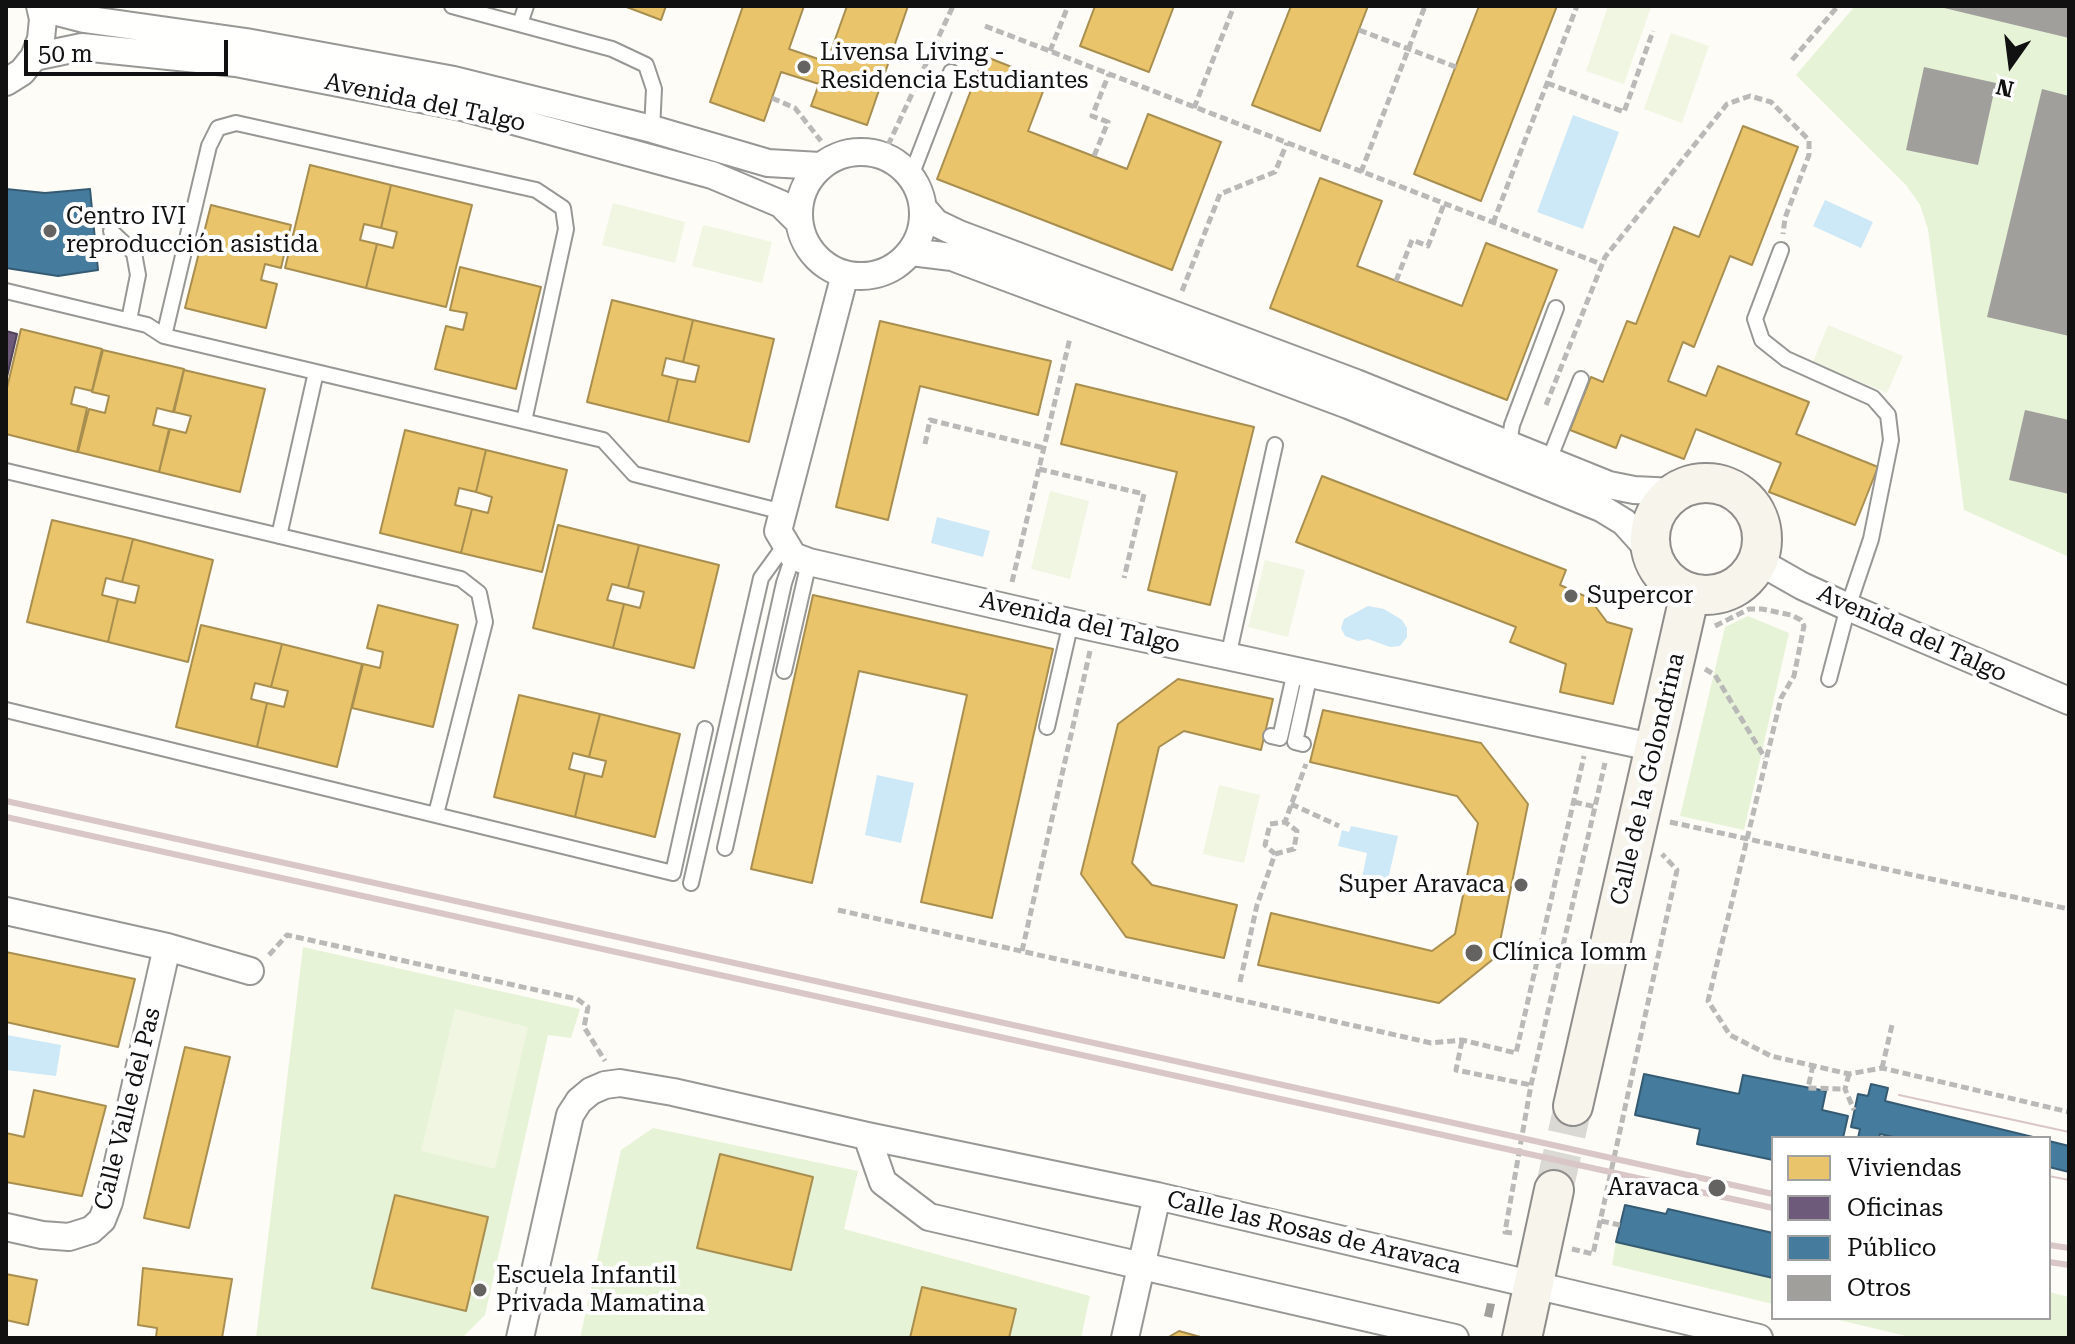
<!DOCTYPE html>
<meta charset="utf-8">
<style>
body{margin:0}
#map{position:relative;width:2075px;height:1344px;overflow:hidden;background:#fdfcf7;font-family:"Roboto Serif",serif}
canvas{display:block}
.frame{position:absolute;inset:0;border:8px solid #111;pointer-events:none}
.legend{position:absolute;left:1771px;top:1136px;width:280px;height:184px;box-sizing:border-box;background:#fff;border:2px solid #a0a0a0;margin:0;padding:10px 14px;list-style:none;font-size:24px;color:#111}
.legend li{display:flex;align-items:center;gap:16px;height:40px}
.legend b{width:40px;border:2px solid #a0a0a0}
.north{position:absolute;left:1971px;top:24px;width:80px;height:80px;-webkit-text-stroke:6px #fff;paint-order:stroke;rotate:194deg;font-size:22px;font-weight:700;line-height:32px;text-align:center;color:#111}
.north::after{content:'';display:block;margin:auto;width:28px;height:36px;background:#111;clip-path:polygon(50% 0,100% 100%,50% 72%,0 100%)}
.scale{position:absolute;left:24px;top:40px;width:204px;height:36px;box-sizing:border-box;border:4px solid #111;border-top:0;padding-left:10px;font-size:24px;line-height:28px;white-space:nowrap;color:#111;-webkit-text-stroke:6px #fff;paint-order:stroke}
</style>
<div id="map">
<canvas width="2075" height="1344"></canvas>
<div class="frame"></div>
<ul class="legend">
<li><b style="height:22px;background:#e9c46a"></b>Viviendas</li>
<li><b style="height:22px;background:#6d597a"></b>Oficinas</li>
<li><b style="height:22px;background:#457b9d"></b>Público</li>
<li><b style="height:22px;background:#a19f9c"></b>Otros</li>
</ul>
<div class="north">N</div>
<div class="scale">50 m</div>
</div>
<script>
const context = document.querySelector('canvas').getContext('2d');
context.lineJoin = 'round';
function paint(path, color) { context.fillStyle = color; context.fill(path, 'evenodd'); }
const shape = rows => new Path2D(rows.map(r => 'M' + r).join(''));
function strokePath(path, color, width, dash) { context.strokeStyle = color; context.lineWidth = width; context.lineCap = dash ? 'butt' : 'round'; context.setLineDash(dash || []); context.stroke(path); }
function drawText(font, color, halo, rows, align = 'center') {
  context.font = font + ' "Roboto Serif",serif'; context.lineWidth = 8; context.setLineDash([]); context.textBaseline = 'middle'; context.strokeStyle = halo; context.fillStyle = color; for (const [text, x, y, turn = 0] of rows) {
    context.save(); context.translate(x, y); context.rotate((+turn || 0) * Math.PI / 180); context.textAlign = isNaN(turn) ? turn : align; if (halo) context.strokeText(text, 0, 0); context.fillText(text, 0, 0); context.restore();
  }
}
const green = shape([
 [1855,6,2069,6,2069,557,1964,510,1928,229,1920,205,1906,185,1796,75],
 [1748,616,1789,633,1744,830,1680,816,1725,627],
 [303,947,580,1009,571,1038,548,1035,485,1315,462,1338,256,1338],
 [653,1128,858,1171,844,1229,1090,1296,1081,1338,580,1338,621,1150],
 [1616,1242,1773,1278,1773,1304,1612,1265],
 [2049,1292,2069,1297,2069,1338,1914,1338,1831,1318,2049,1318]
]);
const pitch = shape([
 [1608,6,1651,7,1624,84,1586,71],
 [1671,33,1709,46,1682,123,1644,109],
 [613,203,685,222,675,263,602,245],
 [703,225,772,242,762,283,692,266],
 [1828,325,1903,356,1887,393,1813,362],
 [1050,491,1089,501,1070,579,1031,569],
 [1265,560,1305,570,1288,637,1248,627],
 [1219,785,1260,795,1244,863,1203,854],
 [455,1009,528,1027,495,1169,421,1151]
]);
const water = shape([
 [1573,115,1619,132,1583,229,1537,212],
 [1825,200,1873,222,1861,248,1813,226],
 [937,517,990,531,983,557,931,543],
 [1368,606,1384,609,1402,620,1407,628,1407,637,1400,646,1390,647,1368,639,1358,641,1345,636,1341,628,1344,619],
 [877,775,914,783,901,843,865,835],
 [1351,826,1398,836,1386,888,1361,883,1367,853,1338,846,1342,830,1349,832],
 [7,1035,61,1045,56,1076,6,1070]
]);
const homes = shape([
 [624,6,666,6,661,20,624,6],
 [743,6,804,6,789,49,827,62,847,6,908,6,867,125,811,106,819,84,781,72,764,121,710,102,743,6],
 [1095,6,1174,6,1149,72,1080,46,1095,6],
 [1291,6,1368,6,1320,131,1252,105,1291,6],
 [1479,6,1557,6,1481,201,1414,174,1479,6],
 [984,56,1047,81,1028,131,1127,169,1148,114,1221,142,1172,270,937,179,984,56],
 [1743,126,1798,147,1752,265,1730,256,1694,347,1683,342,1668,381,1706,396,1718,366,1809,402,1796,434,1878,467,1855,525,1769,492,1781,463,1696,429,1684,459,1621,435,1616,448,1570,430,1591,377,1603,382,1627,321,1636,324,1674,227,1699,237,1743,126],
 [310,165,391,185,381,228,364,224,360,240,377,244,366,288,285,268,310,165],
 [1320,178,1382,201,1357,266,1462,306,1486,243,1557,270,1507,400,1270,308,1320,178],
 [391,185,472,205,446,307,366,288,377,244,393,248,397,232,381,228,391,185],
 [211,205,291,225,281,268,265,264,261,280,277,284,266,328,185,308,211,205],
 [460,267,541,287,516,389,435,369,446,326,463,330,467,313,450,310,460,267],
 [612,300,693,320,683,362,666,358,662,375,678,379,668,422,587,402,612,300],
 [693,320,774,339,749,442,668,422,678,379,695,382,699,366,683,362,693,320],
 [880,321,1051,361,1038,415,920,386,888,520,836,507,880,321],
 [21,329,102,349,92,391,75,387,71,404,87,408,77,452,6,434,6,392,21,329],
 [103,350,184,369,173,412,157,408,153,425,169,429,159,472,78,452,89,409,105,413,109,396,92,392,103,350],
 [184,370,265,389,240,492,159,472,170,429,186,433,191,416,174,412,184,370],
 [1076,384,1254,427,1210,605,1148,590,1177,472,1061,444,1076,384],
 [405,430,486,450,476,492,459,488,455,505,472,509,461,553,380,533,405,430],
 [486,450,567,470,542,572,461,553,472,509,488,513,492,497,476,492,486,450],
 [1322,476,1566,570,1560,585,1589,598,1607,622,1632,629,1613,704,1560,692,1566,664,1510,642,1516,627,1296,542,1322,476],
 [52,520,133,539,122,582,106,578,102,595,118,599,108,642,27,622,52,520],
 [558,525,639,545,628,588,612,584,607,600,624,604,613,648,533,628,558,525],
 [133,539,213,560,188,662,108,642,118,599,135,603,139,586,122,582,133,539],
 [639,545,719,565,694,668,613,648,624,604,640,608,644,592,628,588,639,545],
 [813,595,1053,649,992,918,921,902,967,695,859,671,812,883,751,869,813,595],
 [378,605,458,625,433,727,352,708,363,664,380,668,383,652,367,648,378,605],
 [201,625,282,644,271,687,255,683,251,699,267,703,257,747,176,727,201,625],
 [282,644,362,664,337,767,257,747,267,703,284,707,288,691,271,687,282,644],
 [1178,679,1273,699,1261,750,1184,731,1159,747,1132,863,1152,885,1237,905,1224,958,1126,937,1081,874,1118,724,1178,679],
 [519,695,600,714,589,757,573,753,569,769,585,773,575,817,494,797,519,695],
 [1323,710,1481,743,1528,804,1497,956,1439,1003,1258,965,1271,913,1432,951,1455,934,1478,823,1457,796,1310,762,1323,710],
 [600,714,680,734,655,837,575,817,585,773,602,777,606,761,589,757,600,714],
 [6,952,135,979,118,1047,6,1022,6,952],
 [185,1047,230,1057,189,1228,144,1218,185,1047],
 [34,1090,106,1106,82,1196,6,1182,6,1133,24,1137,34,1090],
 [720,1154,813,1177,791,1270,697,1248,720,1154],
 [395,1195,488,1217,466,1311,372,1288,395,1195],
 [143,1268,232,1279,222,1338,156,1338,157,1328,138,1325,143,1268],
 [6,1274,37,1280,28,1325,6,1320,6,1274],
 [922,1287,1016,1309,1009,1338,910,1338,922,1287],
 [1179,1331,1204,1338,1167,1338,1179,1331]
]);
const offices = shape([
 [6,331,17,334,6,381,6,331]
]);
const public = shape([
 [6,189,45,193,90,189,98,270,58,276,6,268,6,189],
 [1644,1074,1739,1094,1743,1075,1826,1091,1822,1110,1848,1116,1843,1138,1773,1138,1773,1160,1697,1144,1700,1129,1635,1115,1644,1074],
 [1871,1084,1888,1088,1885,1101,2037,1138,1898,1138,1880,1134,1879,1138,1858,1138,1860,1129,1851,1127,1858,1094,1868,1096,1871,1084],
 [2049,1141,2069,1146,2069,1172,2049,1167,2049,1141],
 [1625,1205,1666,1214,1668,1209,1773,1233,1773,1278,1616,1242,1625,1205]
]);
const building = shape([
 [1940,6,2069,6,2069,38,1940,7],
 [1924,67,1996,83,1978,165,1906,150],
 [2042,89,2069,96,2069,336,1987,317],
 [2025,410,2069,420,2069,494,2009,480],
 [1487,1303,1495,1304,1492,1318,1484,1316]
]);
const secondaryTunnel = shape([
 [1554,1190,1573,1106]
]);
const path = shape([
 [985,26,1601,264],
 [1359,30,1456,67],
 [1050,51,1068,6],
 [1792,60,1838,6],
 [1547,83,1624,112,1653,31],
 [772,98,795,108,821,141],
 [1194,108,1234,6],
 [883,156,953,6],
 [1094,156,1108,122,1092,116,1109,74],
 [1361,172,1425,6],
 [1493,223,1577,6],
 [1396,281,1412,240,1428,246,1444,204],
 [1182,291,1220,194,1275,172,1287,143],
 [1546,405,1605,257,1727,104,1750,96,1771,102,1809,140,1809,155,1785,218,1783,234],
 [925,444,930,420,1044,448],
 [1039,469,1144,494,1124,578],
 [1012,582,1070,338],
 [1715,626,1749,609,1762,609,1791,615,1801,620,1804,626,1794,676,1781,698,1708,1001,1730,1035,1771,1056,1849,1074,1882,1068,2069,1112],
 [1705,669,1715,675,1765,758],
 [1574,802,1596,807],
 [1291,804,1339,826],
 [1670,822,2069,909],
 [1275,854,1294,849,1297,831,1285,822],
 [838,910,1431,1043,1462,1040,1516,1053,1584,756],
 [1022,951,1090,651],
 [269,955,287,935,577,999,588,1007,584,1027,605,1061],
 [1240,982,1257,905,1275,854,1265,845,1270,824,1285,822,1306,764],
 [1462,1041,1456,1070,1531,1085],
 [1813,1065,1808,1088,1845,1089],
 [1882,1068,1892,1025],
 [1849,1074,1845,1089,1854,1110],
 [1601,1221,1620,1225],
 [1512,1233,1505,1232,1531,1085,1605,763],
 [1572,1249,1593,1254,1677,870,1662,854]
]);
const lane = shape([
 [452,6,612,49,646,65,654,89,652,129],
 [520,24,526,6],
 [911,176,951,72],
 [111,231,134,253,138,275,129,320],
 [1781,250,1755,319,1762,340,1786,359,1873,398,1888,415,1891,440,1871,539,1848,607,1829,679],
 [6,291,147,325,164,336,603,440,634,474,783,512],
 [164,336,209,146,218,128,236,123,536,190,563,208,566,229,524,421],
 [1509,444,1512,425,1556,308],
 [1549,460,1581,379],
 [6,471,461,579,479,593,485,622,436,814],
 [279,536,316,372],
 [1228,657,1275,445],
 [784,671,809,562],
 [6,710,673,873,705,729],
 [1047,727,1071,622],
 [1271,736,1280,738,1295,671],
 [1303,744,1295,742,1310,674],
 [725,848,784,583,793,556],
 [691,883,761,578,785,545]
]);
const street = shape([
 [47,6,57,12,84,19,246,42,454,80,652,129,768,163,820,166],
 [34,57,82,47,236,63,462,107,712,175,781,204,799,222],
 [6,82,22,72,34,57,41,39,43,19,40,6],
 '799 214a62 62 0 1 1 124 0a62 62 0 1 1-124 0Z',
 [923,208,936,223,959,234,1356,383,1609,485,1634,490,1675,492],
 [911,252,952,257,1348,405,1601,508,1624,522,1652,553],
 [845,274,778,531,793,556,809,562,1091,627,1656,748],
 [1758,561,1802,586,1848,607,2069,701],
 [6,911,167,947,250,971],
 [867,1136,883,1182,929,1217,1455,1338],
 [6,1227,42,1235,69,1237,91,1230,102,1220,109,1202,167,947],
 [520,1338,570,1115,579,1101,591,1091,605,1085,620,1083,673,1092,867,1136,1157,1196,1759,1338],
 [1125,1338,1157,1196]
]);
const secondary = shape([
 '1650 539a56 56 0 1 1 112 0a56 56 0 1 1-112 0Z',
 [1573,1106,1690,593],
 [1522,1338,1554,1190]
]);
const tram = shape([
 [1899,1095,2069,1132],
 [2049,1176,2069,1180]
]);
const rail = shape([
 [6,801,1773,1194],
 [6,817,1773,1208],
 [2049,1245,2069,1248],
 [2049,1262,2069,1265]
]);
const markers = [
 [804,67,8,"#646362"],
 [50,231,8,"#646362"],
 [1571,596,8,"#646362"],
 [1521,885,8,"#646362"],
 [1474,953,10,"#646362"],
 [1717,1188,10,"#646362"],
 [480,1290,8,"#646362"]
];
const poiNames = [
 ["Livensa Living -",820,53],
 ["Residencia Estudiantes",820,81],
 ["Centro IVI",66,217],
 ["reproducción asistida",66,245],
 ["Supercor",1587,596],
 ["Super Aravaca",1505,885,"right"],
 ["Clínica Iomm",1492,953],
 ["Aravaca",1699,1188,"right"],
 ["Escuela Infantil",496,1276],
 ["Privada Mamatina",496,1304]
];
const streetNames = [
 ["Avenida del Talgo",425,103,12],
 ["Avenida del Talgo",1080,623,13],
 ["Avenida del Talgo",1912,634,24],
 ["Calle de la Golondrina",1648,779,-77],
 ["Calle Valle del Pas",128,1109,-76],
 ["Calle las Rosas de Aravaca",1314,1233,13]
];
paint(green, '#e7f3d7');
paint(pitch, '#f0f6e1');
paint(water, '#cde8f7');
paint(homes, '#e9c46a');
strokePath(homes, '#a88e4f', 2);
paint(offices, '#6d597a');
strokePath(offices, '#51435a', 2);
paint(public, '#457b9d');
strokePath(public, '#355b73', 2);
paint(building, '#a19f9c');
strokePath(secondaryTunnel, '#dad9d4', 38, [38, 19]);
strokePath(lane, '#979795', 18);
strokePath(street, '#979795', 30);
strokePath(secondary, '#8e8d8b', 42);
strokePath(path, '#b9b9b8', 5, [8, 4]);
strokePath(lane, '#fffffe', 14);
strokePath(street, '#fffffe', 26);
strokePath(secondary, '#f6f4eb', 38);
strokePath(tram, '#d9c6c7', 2);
strokePath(rail, '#d9c6c7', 6);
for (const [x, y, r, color] of markers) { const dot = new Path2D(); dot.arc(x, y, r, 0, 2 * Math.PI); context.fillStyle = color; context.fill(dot); strokePath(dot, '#fff', 3); }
drawText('24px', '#111', '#fff', poiNames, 'left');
drawText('24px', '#111', '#fff', streetNames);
</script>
